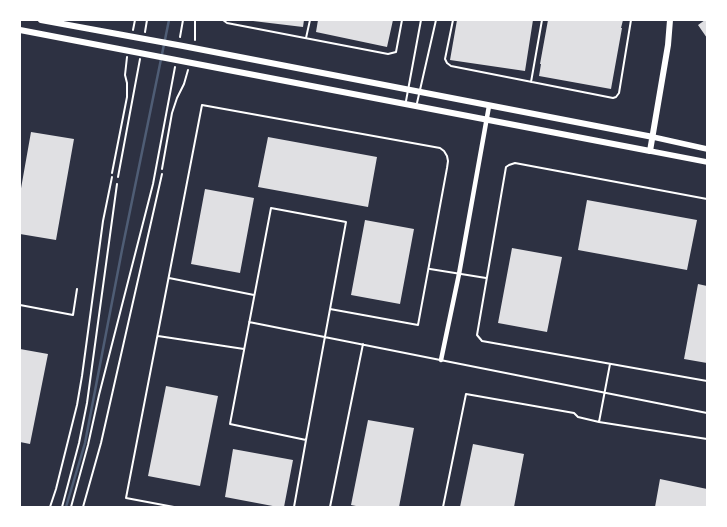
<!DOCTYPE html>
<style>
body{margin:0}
#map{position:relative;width:727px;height:527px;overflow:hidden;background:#2d3142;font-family:"DejaVu Sans",sans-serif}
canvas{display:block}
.frame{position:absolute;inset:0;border:21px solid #fff;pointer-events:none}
</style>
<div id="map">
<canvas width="727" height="527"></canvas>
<div class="frame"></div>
</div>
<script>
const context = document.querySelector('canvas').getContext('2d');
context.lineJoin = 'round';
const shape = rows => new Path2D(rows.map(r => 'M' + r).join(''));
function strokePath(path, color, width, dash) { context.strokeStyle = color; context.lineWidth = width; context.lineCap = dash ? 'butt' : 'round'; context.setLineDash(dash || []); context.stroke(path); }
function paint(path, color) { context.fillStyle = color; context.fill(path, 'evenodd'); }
const stream = shape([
 [66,507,85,443,122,250,169,20]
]);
const building = shape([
 [253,20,304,20,303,27,253,21],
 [318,20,393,20,387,47,316,32],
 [457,20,533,20,525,71,450,60],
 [548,20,623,20,621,28,622,28,611,89,539,76,541,64,540,64],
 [705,20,707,20,707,38,698,25],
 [31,132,74,139,56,240,20,234,20,194],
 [268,137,377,157,368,207,258,187],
 [205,189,254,198,240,273,191,264],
 [587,200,697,220,687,270,578,250],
 [365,220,414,229,400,304,351,295],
 [512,248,562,257,547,332,498,323],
 [698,284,707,286,707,363,684,359],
 [20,349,48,354,30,444,20,442],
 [166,386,218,396,200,486,148,476],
 [368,420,414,428,399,507,361,507,351,505],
 [473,444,524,454,514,507,460,507],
 [233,449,293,460,284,507,278,507,225,497],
 [660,479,707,489,707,507,655,507]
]);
const path = shape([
 [133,30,135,20],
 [145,32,147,20],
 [180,37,183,20],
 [195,40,195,20],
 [162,169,172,113,177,98,184,84,188,70],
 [112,173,127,97,127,83,125,75,127,57],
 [118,177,140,59],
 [62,507,79,443,87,403,117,184],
 [71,507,88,445,99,395,153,184,175,67]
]);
const service = shape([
 [223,20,227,23,388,54,396,52,402,20],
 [453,20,445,59,447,63,451,66,613,98,616,97,619,93,631,20],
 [306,38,310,20],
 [531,82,542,20],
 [406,101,421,20],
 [417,103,436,20],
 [707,199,515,163,509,165,506,167,477,335,482,341,707,381],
 [430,269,486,278],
 [169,278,254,295],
 [20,305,73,315,77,289],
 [249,322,707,413],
 [158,336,244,349],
 [599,422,610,364],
 [50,507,56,489,77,405,82,376,103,221,112,177],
 [83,507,101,443,162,174],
 [174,507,126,498,202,105,440,148,444,151,447,156,448,161,447,168,418,325,330,309],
 [294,507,306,440,346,222,271,208,230,424,306,440],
 [330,507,363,344],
 [443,507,466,394,574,413,578,417,599,422,707,439]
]);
const minor = shape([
 [441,360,459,274,489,106]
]);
const tertiary = shape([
 [653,137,707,149],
 [650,151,707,162]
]);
const secondary = shape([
 [41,20,183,46,653,137],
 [20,30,650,151,668,45,670,20]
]);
strokePath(stream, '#4f5d75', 2.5);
paint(building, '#e0e0e3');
strokePath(path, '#fff', 2);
strokePath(service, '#fff', 2);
strokePath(minor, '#fff', 4.5);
strokePath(tertiary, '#fff', 5.5);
strokePath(secondary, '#fff', 6);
</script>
